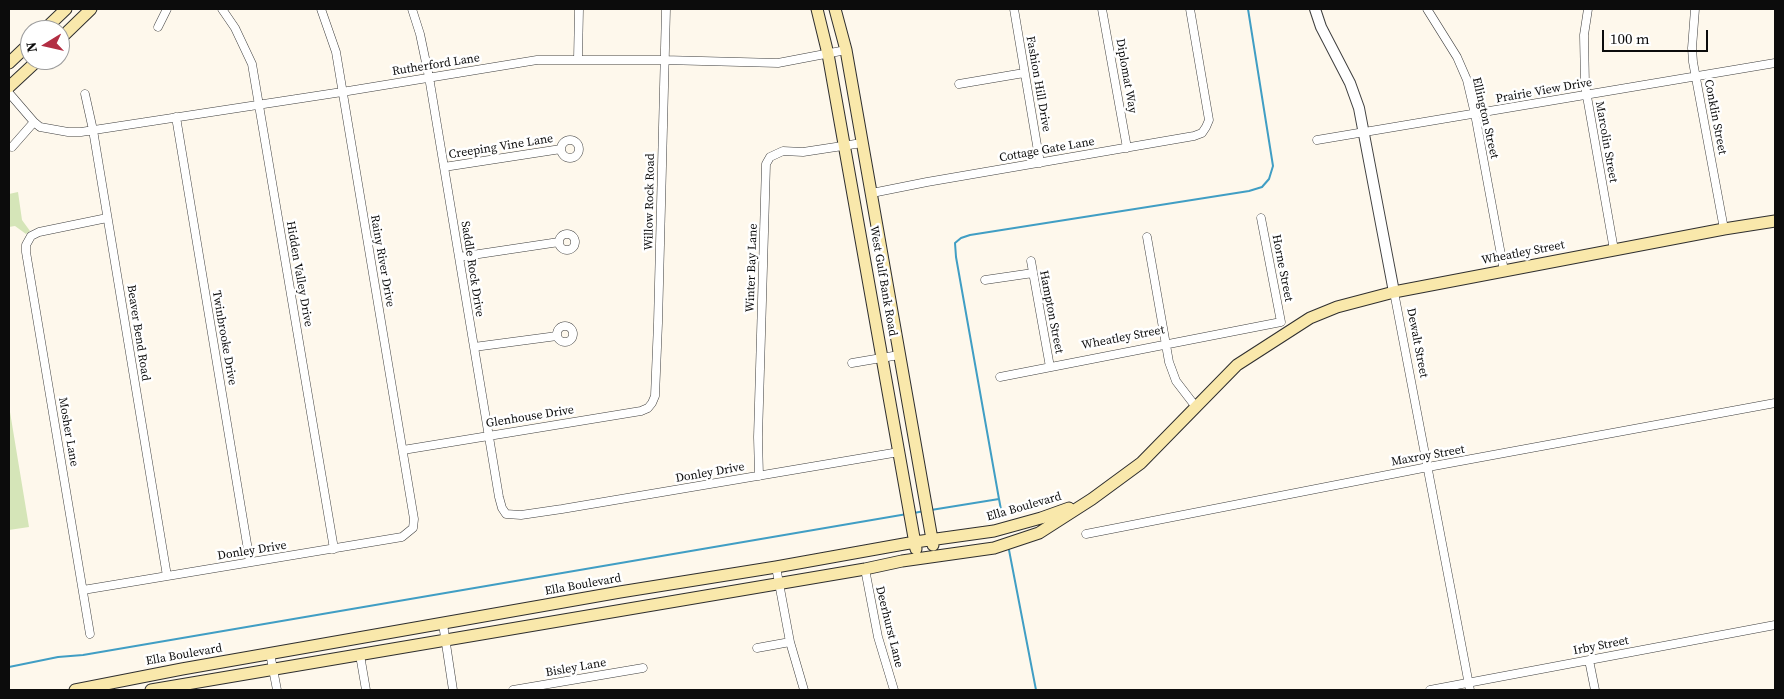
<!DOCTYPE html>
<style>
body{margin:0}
#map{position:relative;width:1784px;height:699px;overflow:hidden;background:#fef8ec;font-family:"Source Serif 4",serif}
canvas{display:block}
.frame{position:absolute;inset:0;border:10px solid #0c0c0c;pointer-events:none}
.north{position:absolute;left:20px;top:20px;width:50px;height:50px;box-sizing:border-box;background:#fff;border:1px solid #9e9e9e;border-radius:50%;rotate:261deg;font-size:14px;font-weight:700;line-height:20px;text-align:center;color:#0c0c0c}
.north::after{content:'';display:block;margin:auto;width:18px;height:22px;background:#b22e43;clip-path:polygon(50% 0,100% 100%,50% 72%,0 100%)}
.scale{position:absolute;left:1602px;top:30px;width:106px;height:22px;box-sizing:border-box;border:2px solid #0c0c0c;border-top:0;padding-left:6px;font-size:15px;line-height:18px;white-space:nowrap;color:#0c0c0c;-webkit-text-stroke:4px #fff;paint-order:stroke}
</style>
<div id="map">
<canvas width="1784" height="699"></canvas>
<div class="frame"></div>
<div class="north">N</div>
<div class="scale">100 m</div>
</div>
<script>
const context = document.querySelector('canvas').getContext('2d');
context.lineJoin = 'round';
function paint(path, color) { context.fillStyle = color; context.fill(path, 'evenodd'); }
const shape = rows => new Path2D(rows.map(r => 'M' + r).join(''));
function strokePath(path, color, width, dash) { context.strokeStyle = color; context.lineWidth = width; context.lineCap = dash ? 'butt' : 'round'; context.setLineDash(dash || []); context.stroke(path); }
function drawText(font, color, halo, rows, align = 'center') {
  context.font = font + ' "Source Serif 4",serif'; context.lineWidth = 5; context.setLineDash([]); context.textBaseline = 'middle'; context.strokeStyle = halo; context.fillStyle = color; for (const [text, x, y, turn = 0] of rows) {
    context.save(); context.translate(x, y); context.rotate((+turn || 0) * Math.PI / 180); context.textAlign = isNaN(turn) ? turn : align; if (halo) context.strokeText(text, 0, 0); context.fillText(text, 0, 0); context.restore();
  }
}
const green = shape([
 [18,192,22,220,30,231,26,234,15,226,9,227,9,194],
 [9,406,29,527,9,530]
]);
const stream = shape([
 [999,499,1002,515],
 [931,510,999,499,956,257,955,243,961,238,970,235,1249,191,1262,187,1269,179,1273,166,1248,9],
 [914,513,924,511],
 [1009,550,1036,690],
 [9,667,58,657,83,655,907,514]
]);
const minor = shape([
 [222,9,235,28,252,64,334,549],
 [412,9,420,34,429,77,499,497,502,508,506,514,521,515,562,509,899,452],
 [1014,9,1040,163],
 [1102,9,1127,148],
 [1427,9,1457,57,1467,80,1475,114,1504,271],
 [1588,9,1584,35,1585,85,1614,250],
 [1695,9,1692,48,1693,62,1724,229],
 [158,27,167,9],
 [578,59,579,9],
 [959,84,1024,73],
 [9,93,34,122,40,127,68,132,81,132,342,92,537,60,664,60,778,63,846,50],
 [85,94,93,130,167,576],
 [176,117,250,562],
 [1317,140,1775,63],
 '561 149a9 9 0 1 1 18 0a9 9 0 1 1-18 0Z',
 [12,147,34,122],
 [444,167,561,149],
 [872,193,927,182,1194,136,1202,133,1206,127,1209,120,1190,9],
 '559 242a8 8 0 1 1 16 0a8 8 0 1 1-16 0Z',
 [1147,237,1169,362,1176,381,1196,407],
 [459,257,559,242],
 [1031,261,1050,367],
 [985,280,1033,273],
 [1394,292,1470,690],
 '557 334a8 8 0 1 1 16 0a8 8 0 1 1-16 0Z',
 [474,347,557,336],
 [852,363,899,355],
 [1000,377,1281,322,1261,218],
 [403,450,641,411,648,408,652,403,655,396,658,323,666,9],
 [759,476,758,437,766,164,770,157,783,151,803,152,862,143],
 [1086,534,1428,467,1775,403],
 [776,567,790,642,804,690],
 [865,569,878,637,894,690],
 [83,590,402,537,413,528,414,519,336,52,321,9],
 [443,624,453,690],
 [90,634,26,252,26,245,31,236,39,232,107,218],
 [757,648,790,642],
 [270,653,277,690],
 [360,655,366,690],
 [1589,660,1595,690],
 [513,690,643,668],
 [1430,690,1775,625]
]);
const tertiary = shape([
 [1315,9,1321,27,1350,83,1359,108,1394,292]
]);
const secondary = shape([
 [817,9,828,54,916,549],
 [835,9,846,50,933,545],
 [44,30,66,9],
 [60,39,91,9],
 [9,63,30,43],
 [9,87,38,60],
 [75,690,182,669,620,592,776,567,915,542,994,531,1041,518,1069,508],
 [151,690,865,569,902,561,994,548,1039,533,1092,499,1141,463,1237,365,1310,318,1337,307,1394,292,1724,229,1775,221]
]);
const streetNames = [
 ["Rutherford Lane",436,65,-9],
 ["Diplomat Way",1126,76,80],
 ["Fashion Hill Drive",1038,84,80],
 ["Prairie View Drive",1544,91,-10],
 ["Conklin Street",1715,117,79],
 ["Ellington Street",1485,118,77],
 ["Marcolin Street",1606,142,80],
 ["Creeping Vine Lane",501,147,-9],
 ["Cottage Gate Lane",1047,150,-10],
 ["Willow Rock Road",650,202,-89],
 ["Wheatley Street",1523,253,-11],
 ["Rainy River Drive",382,261,80],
 ["Winter Bay Lane",752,268,-88],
 ["Horne Street",1282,268,79],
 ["Saddle Rock Drive",472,269,81],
 ["Hidden Valley Drive",299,274,80],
 ["West Gulf Bank Road",883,281,80],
 ["Hampton Street",1051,312,79],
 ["Beaver Bend Road",138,333,81],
 ["Twinbrooke Drive",224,338,80],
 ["Wheatley Street",1123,338,-11],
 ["Dewalt Street",1417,343,79],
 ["Glenhouse Drive",530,417,-9],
 ["Mosher Lane",68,432,80],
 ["Maxroy Street",1428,456,-10],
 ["Donley Drive",710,473,-10],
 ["Ella Boulevard",1024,507,-16],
 ["Donley Drive",252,551,-9],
 ["Ella Boulevard",583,585,-10],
 ["Deerhurst Lane",889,627,76],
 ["Irby Street",1601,646,-11],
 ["Ella Boulevard",184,655,-10],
 ["Bisley Lane",576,668,-10]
];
paint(green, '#d5e5b8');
strokePath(stream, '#409ec4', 2);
strokePath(minor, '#3f3f3f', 9);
strokePath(tertiary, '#3f3f3f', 12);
strokePath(secondary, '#2e2e2e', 13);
strokePath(minor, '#fff', 8);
strokePath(tertiary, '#fff', 10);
strokePath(secondary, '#f9e8ab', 11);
drawText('12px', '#0c0c0c', '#fff', streetNames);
</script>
